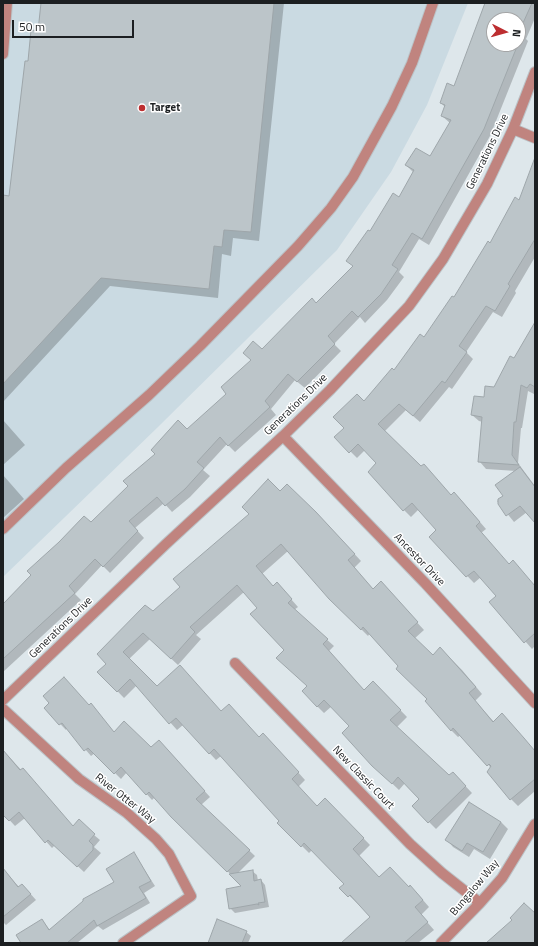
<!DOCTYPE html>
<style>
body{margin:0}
#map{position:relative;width:538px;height:946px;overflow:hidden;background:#dee7eb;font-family:"Titillium Web",sans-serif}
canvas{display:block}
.frame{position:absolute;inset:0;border:4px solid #1c1f21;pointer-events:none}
.north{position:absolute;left:486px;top:12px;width:40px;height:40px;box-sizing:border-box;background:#fff;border:1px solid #a4a5a6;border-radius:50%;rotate:96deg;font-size:11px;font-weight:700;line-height:16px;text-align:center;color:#1c1f21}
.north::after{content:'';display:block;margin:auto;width:14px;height:18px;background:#bd2e30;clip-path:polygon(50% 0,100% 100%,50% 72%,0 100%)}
.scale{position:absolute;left:12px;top:20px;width:122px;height:18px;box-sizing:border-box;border:2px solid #1c1f21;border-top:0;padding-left:5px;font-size:12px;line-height:14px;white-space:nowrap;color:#1c1f21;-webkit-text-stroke:3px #fff;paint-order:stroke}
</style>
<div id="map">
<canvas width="538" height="946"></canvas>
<div class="frame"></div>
<div class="north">N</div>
<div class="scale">50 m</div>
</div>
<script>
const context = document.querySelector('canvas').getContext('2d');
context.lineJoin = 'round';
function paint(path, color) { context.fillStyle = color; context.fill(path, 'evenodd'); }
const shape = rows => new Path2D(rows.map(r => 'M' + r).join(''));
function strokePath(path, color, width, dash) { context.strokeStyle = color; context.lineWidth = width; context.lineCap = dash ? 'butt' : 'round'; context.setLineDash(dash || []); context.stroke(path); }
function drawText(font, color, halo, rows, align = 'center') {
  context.font = font + ' "Titillium Web",sans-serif'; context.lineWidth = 3; context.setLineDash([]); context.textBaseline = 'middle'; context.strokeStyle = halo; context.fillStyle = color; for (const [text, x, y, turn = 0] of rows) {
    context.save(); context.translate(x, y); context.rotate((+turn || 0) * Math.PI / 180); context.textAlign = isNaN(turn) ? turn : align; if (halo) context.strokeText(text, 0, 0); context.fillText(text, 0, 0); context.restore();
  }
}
const built = shape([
 [3,3,468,3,427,105,391,172,337,250,158,427,3,577]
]);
const shadow = shape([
 [42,3,284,3,259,241,233,238,231,256,222,254,218,298,110,286,3,402,3,196,10,197,29,62,39,32],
 [485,3,535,3,535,18,526,39,528,41,490,136,429,245,419,239,399,272,404,277,387,300,365,323,360,317,334,344,341,351,305,388,295,380,271,409,276,415,235,452,227,444,203,470,210,476,190,497,172,512,164,503,135,528,144,538,110,573,102,565,75,594,81,600,3,672,3,606,228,394,262,350,316,304,354,267,347,260,399,198,413,172,406,165,430,158,450,123,442,116,445,107,441,103,455,87],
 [494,20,518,20,518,44,494,44],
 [535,166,535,257,515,291,516,293,502,317,493,312,466,352,473,359,452,389,449,387,420,422,406,410,384,432,451,496,454,493,461,500,486,529,481,533,509,565,535,586,535,646,532,649,491,602,498,596,481,577,474,583,430,537,438,530,419,509,411,517,404,510,378,463,365,450,357,458,336,437,345,428,364,402,425,339,455,298,519,201],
 [535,324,535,392,534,394,528,391,522,428,521,428,518,463,535,486,535,522,527,512,514,522,497,501,504,496,516,471,486,469,480,462,483,422,479,421,472,415,495,388,515,359],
 [3,420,25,445,3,465],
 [3,475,24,499,3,518],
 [280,492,323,520,361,561,354,568,374,590,381,583,424,630,414,639,433,657,441,649,462,670,482,694,475,701,494,722,535,752,535,791,518,806,511,799,491,768,461,735,458,737,451,730,428,699,370,633,368,636,337,605,288,551,262,574,273,587,283,590,298,607,294,610,334,646,329,651,364,691,373,682,407,717,397,727,449,777,453,773,472,793,436,829,413,806,421,799,405,783,399,790,380,772,351,726,332,706,324,713,317,706,308,686,286,650,259,608,244,592,196,635,201,639,178,665,150,639,129,659,157,687,221,712,259,738,270,741,305,780,298,787,317,807,325,799,370,845,359,856,379,878,409,888,417,893,429,907,421,915,434,930,418,943,343,943,372,917,341,888,345,884,312,850,309,853,279,823,280,821,221,756,216,760,183,725,177,730,137,685,124,698,99,672,153,613],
 [91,705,114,732,151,749,165,747,210,797,201,805,255,856,237,874,252,871,257,875,258,881,261,880,265,885,269,907,235,913,230,908,243,887,155,797,152,800,127,772,121,779,95,753,91,756,67,728,66,730,45,708],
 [3,750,73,827,94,835,100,840,94,847,101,853,84,872,55,845,52,848,25,818,15,826,3,813],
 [501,822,508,829,490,859,474,849,469,857,453,847,447,840],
 [134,854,155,886,144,893,150,903,103,930,98,926,77,943,23,943,42,920,50,930,115,882],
 [3,869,19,887,28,891,36,900,6,925,3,922],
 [246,932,251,936,248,943,209,943]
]);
const building = shape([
 [41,3,274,3,251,232,224,230,222,247,214,246,209,289,101,278,3,384,3,195,9,196,25,61,28,61,31,30,38,31,41,3],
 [485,3,532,3,519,32,522,33,518,44,518,20,494,20,494,44,518,44,484,129,422,239,412,233,392,265,398,269,381,294,358,317,352,311,328,336,335,344,297,382,288,374,265,401,270,407,228,446,220,437,197,462,204,468,185,489,165,506,157,497,129,521,138,531,103,567,95,559,69,586,75,593,3,659,3,604,31,575,27,571,59,542,84,516,91,522,128,486,123,481,155,454,151,450,178,420,187,429,226,394,221,387,251,360,243,353,253,341,262,349,312,298,316,303,353,266,346,261,368,230,370,231,393,193,399,197,414,170,405,165,416,148,430,156,451,120,441,116,445,105,440,103,447,83,454,86,485,3],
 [534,160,535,160,535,239,508,284,510,286,495,311,486,306,459,346,467,352,445,383,442,381,413,416,399,404,378,424,421,466,424,464,451,495,454,492,480,522,476,526,509,564,513,560,535,586,535,633,524,643,489,602,496,596,474,571,466,577,429,537,436,530,412,503,403,511,368,472,376,463,358,444,349,453,334,437,344,428,333,417,357,394,364,401,392,368,394,370,420,334,424,337,452,296,454,297,488,241,490,243,515,197,519,200,534,160],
 [535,322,535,387,530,384,527,388,521,385,516,422,514,422,512,455,519,465,478,462,482,417,471,415,474,396,484,397,485,386,494,387,510,356,514,358,535,322],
 [520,467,535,487,535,523,520,506,506,516,498,504,498,499,503,496,495,485,520,467],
 [268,479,280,491,287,484,316,512,355,554,348,560,373,589,381,581,418,622,408,631,433,655,440,647,476,687,469,693,493,722,502,713,524,738,535,751,535,779,510,800,487,772,491,766,489,764,487,766,453,728,451,731,425,701,427,699,396,669,398,666,363,627,361,630,329,599,281,544,256,566,273,586,277,582,292,599,288,603,328,639,323,644,364,690,373,681,401,710,390,720,449,775,453,772,466,786,428,823,412,806,419,799,398,777,392,784,372,766,342,733,349,726,324,700,317,707,302,691,307,686,276,658,284,650,250,614,257,608,237,585,190,627,195,632,171,659,143,633,123,652,157,686,180,665,221,711,229,704,259,737,263,733,299,772,292,779,317,806,325,798,364,838,353,849,379,877,390,867,409,887,410,885,423,900,415,907,428,922,404,943,341,943,370,917,350,895,348,897,339,888,344,884,304,843,301,847,277,823,279,821,214,749,209,754,176,718,169,724,130,679,117,692,97,672,106,664,97,654,145,605,153,611,180,587,173,579,249,514,242,507,268,479],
 [64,677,89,705,91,703,114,732,124,721,151,747,159,740,205,791,196,799,250,850,227,872,171,817,149,792,146,795,121,767,114,774,88,748,84,751,62,723,59,725,44,708,49,703,43,696,64,677],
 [3,750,20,770,23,768,73,826,79,819,95,834,89,841,93,845,93,850,77,867,48,840,45,843,19,812,9,821,3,815,3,750],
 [469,802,501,822,483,852,467,843,462,851,445,840,469,802],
 [134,852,151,881,139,887,146,898,97,926,94,920,67,943,21,943,16,935,42,919,49,930,83,901,83,899,114,882,106,869,134,852],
 [3,868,18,887,22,884,31,894,3,917,3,868],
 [253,870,254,881,261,879,265,902,258,903,259,905,257,904,229,909,226,889,241,886,229,874,253,870],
 [524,903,535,913,535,943,486,943,512,920,510,918,524,903],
 [217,919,247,931,242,943,208,943,217,919]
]);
const minor = shape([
 [3,54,7,3],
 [513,129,535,138],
 [283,436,425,583,535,703],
 [3,529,66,468,149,395,200,346,298,246,331,208,353,177,392,106,412,63,433,3],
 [235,663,410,844,442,873,480,903],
 [3,700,166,544,283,436,330,390,409,306,443,259,487,184,513,129,535,72],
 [3,709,79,779,127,813,156,839,169,854,191,896,123,943],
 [441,943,480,903,502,878,535,824]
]);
const markers = [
 [142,108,4,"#bd2e30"]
];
const poiNames = [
 ["Target",150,108]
];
const streetNames = [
 ["Generations Drive",488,152,-64],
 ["Generations Drive",296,405,-44],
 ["Ancestor Drive",419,560,46],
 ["Generations Drive",61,628,-44],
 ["New Classic Court",363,778,46],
 ["River Otter Way",125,799,38],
 ["Bungalow Way",475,888,-50]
];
paint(built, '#cadae2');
paint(shadow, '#0003');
paint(building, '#bcc5c9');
strokePath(building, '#9ea6aa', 1);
strokePath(minor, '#bbc3c7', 12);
strokePath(minor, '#c0847f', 10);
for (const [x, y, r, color] of markers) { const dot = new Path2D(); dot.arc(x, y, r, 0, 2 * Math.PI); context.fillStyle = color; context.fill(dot); strokePath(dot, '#fff', 1.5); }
drawText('bold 11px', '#1c1f21', '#fff', poiNames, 'left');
drawText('11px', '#1c1f21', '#fff', streetNames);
</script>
